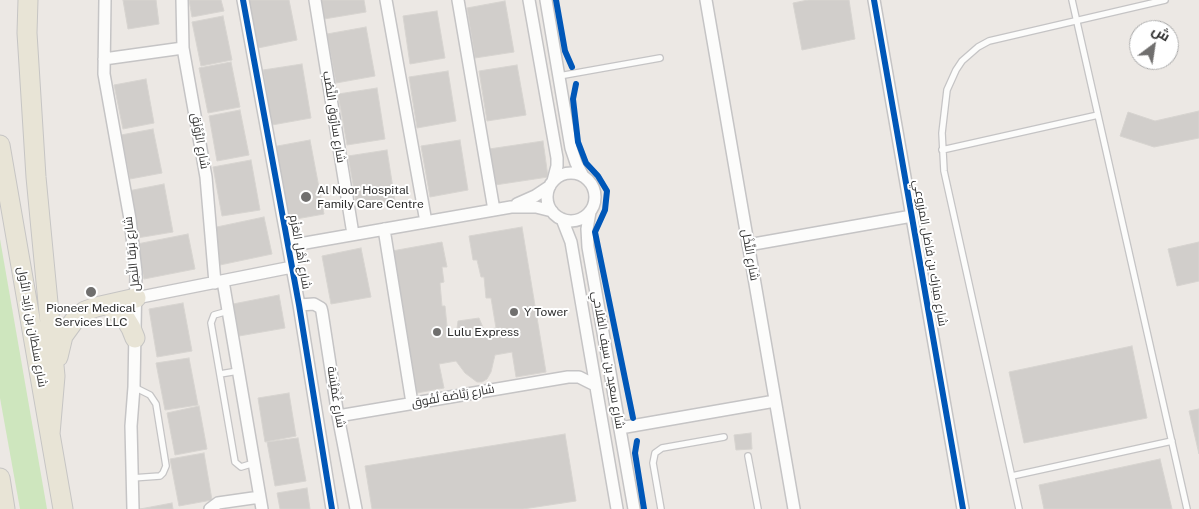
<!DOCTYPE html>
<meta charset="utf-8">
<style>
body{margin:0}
#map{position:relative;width:1199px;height:509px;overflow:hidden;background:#ece8e4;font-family:"Public Sans",Cairo,sans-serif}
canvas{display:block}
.north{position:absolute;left:1129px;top:20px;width:50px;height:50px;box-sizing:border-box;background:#fff;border:1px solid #ababab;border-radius:50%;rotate:31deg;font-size:14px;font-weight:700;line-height:20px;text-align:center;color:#2e2e2e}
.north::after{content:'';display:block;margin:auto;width:18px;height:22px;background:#706f6e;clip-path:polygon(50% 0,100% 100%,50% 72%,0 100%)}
</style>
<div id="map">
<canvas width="1199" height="509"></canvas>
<div class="north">ش</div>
</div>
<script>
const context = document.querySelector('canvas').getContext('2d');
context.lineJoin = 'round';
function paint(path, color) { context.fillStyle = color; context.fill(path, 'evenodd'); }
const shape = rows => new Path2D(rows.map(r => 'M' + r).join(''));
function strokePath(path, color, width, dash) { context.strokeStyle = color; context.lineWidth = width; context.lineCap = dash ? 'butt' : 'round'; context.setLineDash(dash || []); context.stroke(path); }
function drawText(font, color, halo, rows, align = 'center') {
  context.font = font + ' "Public Sans",Cairo,sans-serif'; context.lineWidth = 4; context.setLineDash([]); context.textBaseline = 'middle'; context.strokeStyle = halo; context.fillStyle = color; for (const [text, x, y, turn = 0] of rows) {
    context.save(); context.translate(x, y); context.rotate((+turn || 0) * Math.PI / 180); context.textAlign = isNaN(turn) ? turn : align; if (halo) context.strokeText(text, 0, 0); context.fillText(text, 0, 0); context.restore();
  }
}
const green = shape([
 [0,239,47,509,20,509,0,398]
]);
const building = shape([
 [123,0,156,0,159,24,128,29,123,0],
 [189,0,221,0,224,11,192,17,189,0],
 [249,0,289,0,297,40,258,48,249,0],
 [321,0,364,0,366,12,324,19,321,0],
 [808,0,849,0,855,39,802,50,793,3,808,0],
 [505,1,514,52,475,58,467,8,505,1],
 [437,11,445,58,410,64,403,16,437,11],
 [223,16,232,60,201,66,192,22,223,16],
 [366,27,375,76,336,83,327,34,366,27],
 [231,62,240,107,208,113,199,68,231,62],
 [302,64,311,118,272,125,263,70,302,64],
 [517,65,526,115,487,121,479,71,517,65],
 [448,71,456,121,417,128,409,77,448,71],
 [146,79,154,123,123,129,114,85,146,79],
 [377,88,385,139,347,145,338,94,377,88],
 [240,110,249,155,217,161,209,116,240,110],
 [1199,111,1199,138,1154,147,1120,136,1128,112,1155,121,1199,111],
 [153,129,162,173,130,179,121,135,153,129],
 [310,140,324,214,285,221,272,147,310,140],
 [460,140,468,190,430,197,421,146,460,140],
 [543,141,548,177,495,185,489,149,543,141],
 [387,150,395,201,357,207,348,156,387,150],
 [251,160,260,210,222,216,213,167,251,160],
 [164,184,173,232,137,238,128,191,164,184],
 [264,217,272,254,220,265,212,228,264,217],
 [522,227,546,372,516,377,512,352,495,355,491,372,487,379,482,382,477,382,465,373,456,361,439,364,444,388,417,393,392,251,442,242,447,267,442,267,444,282,440,283,442,306,445,306,448,336,456,336,458,321,479,318,484,330,496,328,491,298,486,298,484,277,481,277,477,260,473,260,469,236,522,227],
 [188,234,195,269,144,279,137,244,188,234],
 [1199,242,1199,281,1177,286,1168,249,1199,242],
 [361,248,371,297,331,304,322,256,361,248],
 [279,295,285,328,239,336,233,304,279,295],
 [183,303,192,351,157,357,149,309,183,303],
 [1132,346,1147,418,1024,443,1009,372,1132,346],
 [189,358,198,405,165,410,156,363,189,358],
 [289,393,296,436,265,442,258,398,289,393],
 [199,406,207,449,175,455,167,413,199,406],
 [1199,409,1199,454,1189,411,1199,409],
 [751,433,752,449,736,450,734,435,751,433],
 [565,434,576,501,523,509,372,509,365,466,565,434],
 [298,438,306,481,275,486,267,442,298,438],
 [204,453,212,500,179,506,170,459,204,453],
 [1160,459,1172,509,1044,509,1039,485,1160,459],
 [307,488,310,509,280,509,277,493,307,488],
 [172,503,173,509,140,509,172,503]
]);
const lane = shape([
 [1072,0,1187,509],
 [559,76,660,58],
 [942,150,1098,115],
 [228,311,214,315,211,323,235,462,241,467,254,463],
 [220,374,238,371],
 [748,456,758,509],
 [1012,476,1172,441],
 [132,478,160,476,163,473,166,466,156,404,150,395,134,387],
 [661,509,653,463,655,453,662,448,724,437],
 [1019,509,944,171,942,133,947,90,956,70,962,61,978,47,989,41,1165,0]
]);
const street = shape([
 [105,0,104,74,130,219,136,272,134,387,131,426,133,509],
 [182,0,183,48,206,177,215,283],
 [243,0,299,305,332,509],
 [315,0,353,234],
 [386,0,426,222],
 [458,0,494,210],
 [529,0,557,158,557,166,553,181],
 [546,0,571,148,576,163,583,176],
 [706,0,794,509],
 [874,0,963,509],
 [104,59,183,48],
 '547 197a24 24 0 1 1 48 0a24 24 0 1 1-48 0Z',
 [517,204,535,196,550,186],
 [590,212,587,229,588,247,634,509],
 [562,219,571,242,617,509],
 [384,229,412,403],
 [748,245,912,216],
 [288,246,511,207,536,207,552,211],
 [223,281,262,509],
 [136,298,292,267],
 [299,305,314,304,321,308,322,312,338,416,356,509],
 [338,416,568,377,579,377,595,385],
 [620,428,775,401],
 [210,509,218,503,260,497]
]);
const primary = shape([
 [28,0,27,33,36,177,55,376,50,434],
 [0,145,63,509],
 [107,305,125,318,131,328,135,338],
 [58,357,63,336,76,318,85,311,96,307,136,298],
 [0,478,5,509]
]);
const cycleway = shape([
 [243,0,299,305,332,509],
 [556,0,565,51,572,67],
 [874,0,963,509],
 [576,84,573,99,578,142,586,163,598,176,607,191,605,210,595,232,633,418],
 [637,441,635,453,644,509]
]);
const markers = [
 [306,197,6,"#706f6e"],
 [91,292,6,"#706f6e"],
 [514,312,5,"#706f6e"],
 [437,332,5,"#706f6e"]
];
const streetNames = [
 ["شارع سارُوق النَّصُب",334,117,81],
 ["شارع الرَّوْنَق",200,141,80],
 ["شارع أهْل العَزْم",300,252,80],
 ["شارع مبارك بن فاضل المزروعي",930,253,80],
 ["شارع بَرقا النِّصِل",132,254,-96],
 ["شارع النَّخْل",750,255,80],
 ["شارع سلطان بن زايد الأول",32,327,80],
 ["شارع سعيد بن سيف الفلاحي",608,360,80],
 ["شارع رَبَّاضة لُفُوق",453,396,-10],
 ["شارع غْمَيْسَة",336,397,81]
];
const poiNames = [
 ["Al Noor Hospital",317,190],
 ["Family Care Centre",317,204],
 ["Pioneer Medical",91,308,"center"],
 ["Services LLC",91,322,"center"],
 ["Y Tower",524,312],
 ["Lulu Express",447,332]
];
paint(green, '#cee6be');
paint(building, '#d1cecb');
strokePath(building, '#d7d4d0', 1);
strokePath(lane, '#c5c4c5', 8);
strokePath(street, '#c5c4c5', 14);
strokePath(primary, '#c6c5c4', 21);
strokePath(lane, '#fcfcfb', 5.5);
strokePath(street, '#fcfcfb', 11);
strokePath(primary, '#e8e4d6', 19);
strokePath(cycleway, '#0057b8', 6);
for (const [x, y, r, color] of markers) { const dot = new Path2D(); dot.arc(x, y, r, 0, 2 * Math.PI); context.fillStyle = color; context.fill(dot); strokePath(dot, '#fff', 2); }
drawText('12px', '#2e2e2e', '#fff', streetNames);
drawText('12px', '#2e2e2e', '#fff', poiNames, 'left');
</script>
